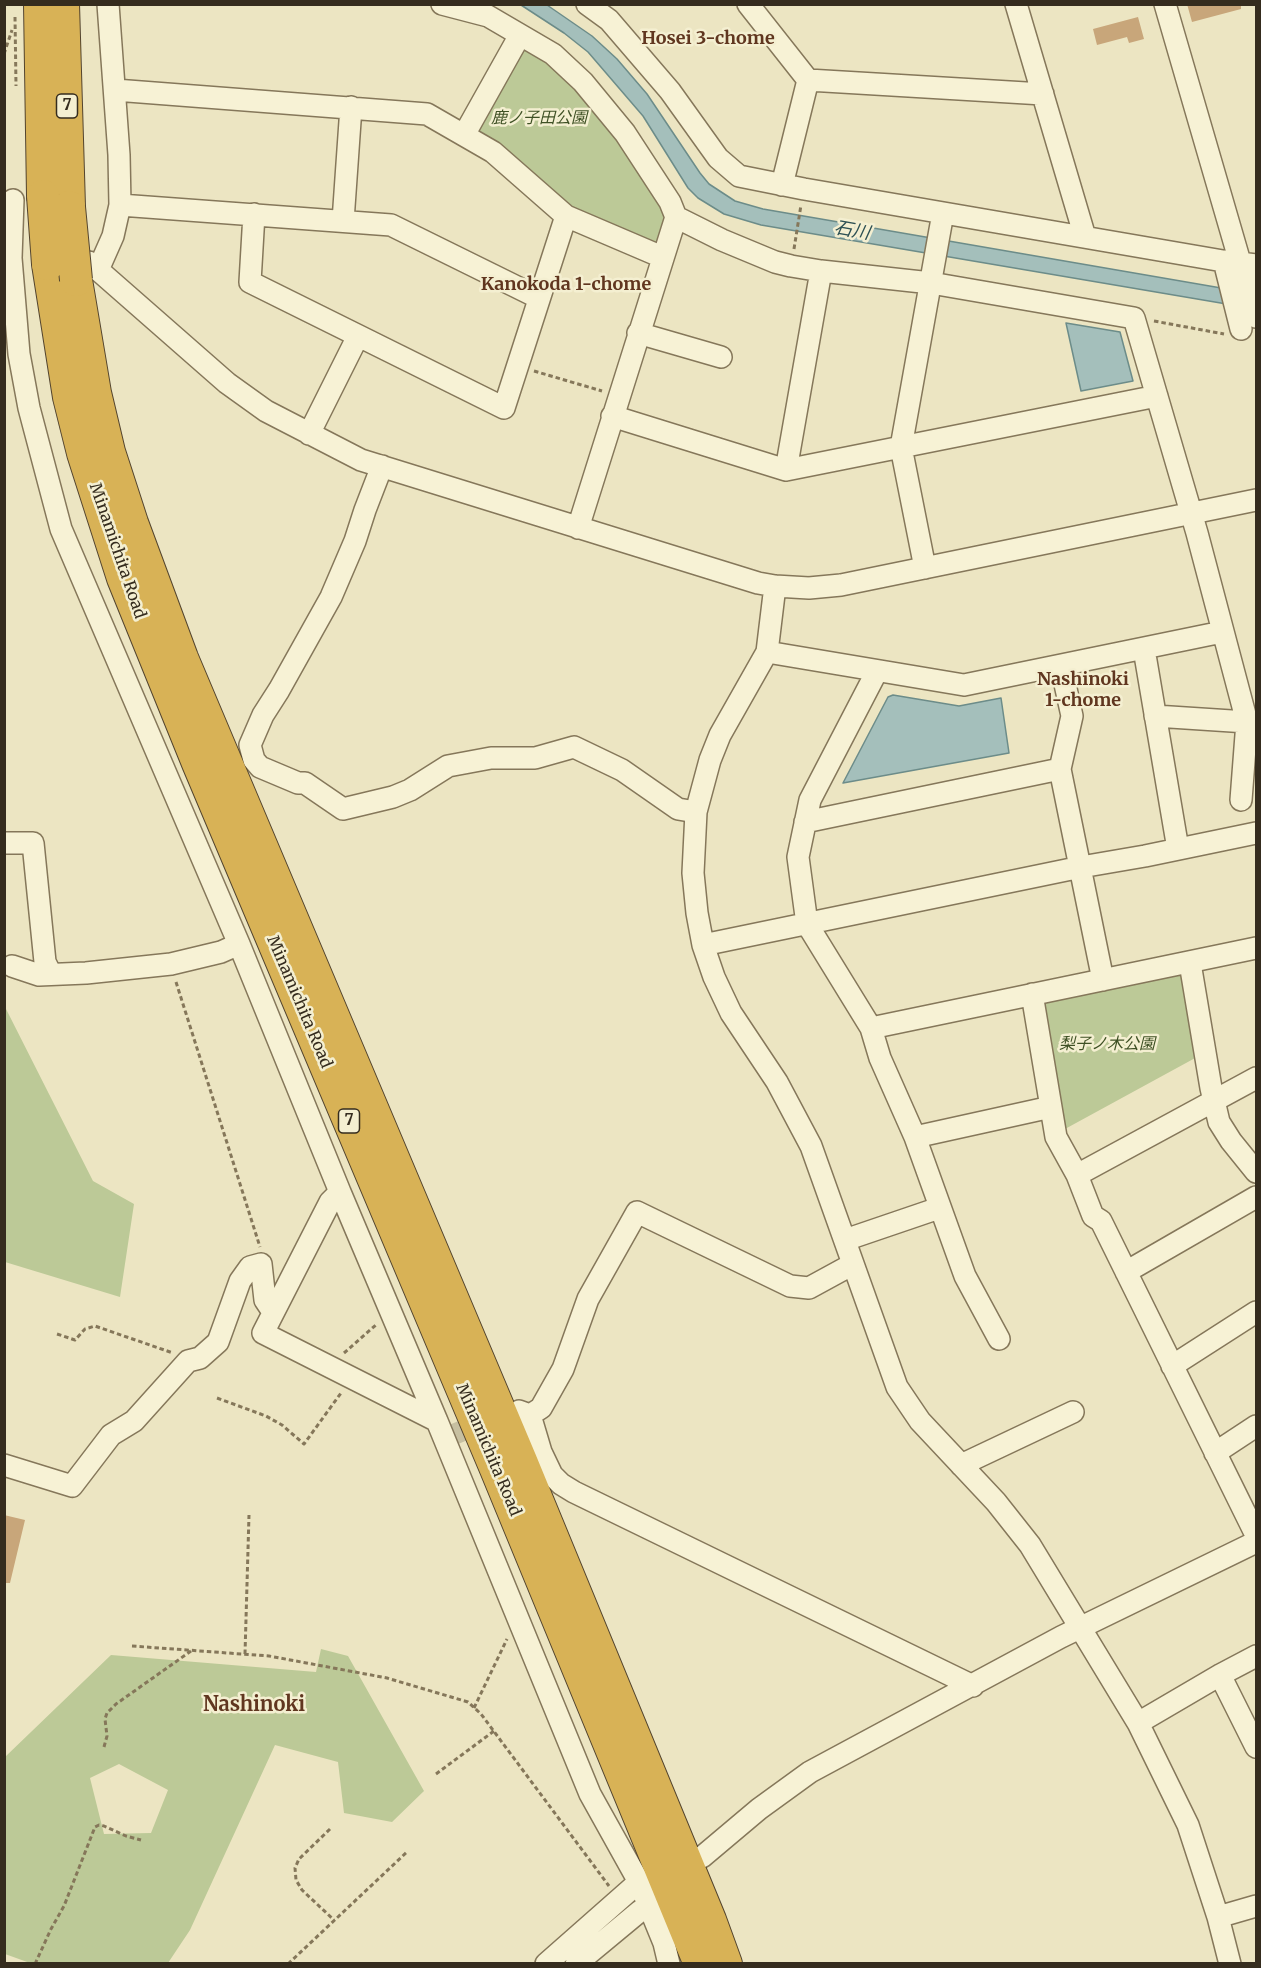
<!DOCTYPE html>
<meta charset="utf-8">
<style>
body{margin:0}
#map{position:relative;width:1261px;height:1968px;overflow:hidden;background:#ece5c2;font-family:Merriweather,serif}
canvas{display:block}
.frame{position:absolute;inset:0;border:6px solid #352c1e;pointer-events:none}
</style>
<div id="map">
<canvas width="1261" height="1968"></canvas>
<div class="frame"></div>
</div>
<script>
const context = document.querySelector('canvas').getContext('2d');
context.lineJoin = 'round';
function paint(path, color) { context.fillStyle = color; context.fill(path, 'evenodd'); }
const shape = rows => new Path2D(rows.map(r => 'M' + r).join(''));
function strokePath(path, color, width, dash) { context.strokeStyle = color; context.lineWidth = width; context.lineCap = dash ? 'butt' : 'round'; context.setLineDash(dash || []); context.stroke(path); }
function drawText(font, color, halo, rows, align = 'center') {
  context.font = font + ' Merriweather,"Noto Sans JP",serif'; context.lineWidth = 5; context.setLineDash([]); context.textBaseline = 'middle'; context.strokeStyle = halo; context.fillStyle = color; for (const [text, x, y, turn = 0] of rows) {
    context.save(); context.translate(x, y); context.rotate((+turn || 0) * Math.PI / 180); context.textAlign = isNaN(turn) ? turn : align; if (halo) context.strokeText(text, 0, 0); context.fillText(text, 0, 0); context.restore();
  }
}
const green = shape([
 [529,48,550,61,574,85,613,131,662,206,666,217,658,241,649,243,570,208,479,135,477,128,522,50],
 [1177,973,1183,976,1197,1057,1065,1129,1042,1008,1047,1001],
 [5,1007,93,1181,134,1204,120,1297,5,1262],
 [321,1649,348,1656,424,1791,392,1822,344,1813,338,1762,275,1745,190,1930,168,1963,30,1963,5,1954,5,1757,111,1655,316,1672],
 [119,1764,168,1790,151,1833,104,1834,90,1778]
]);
const water = shape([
 [521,5,547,5,592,36,617,59,647,94,700,173,709,184,735,201,763,209,1256,294,1256,309,761,225,724,214,698,198,688,188,643,116,588,52,564,33,521,5],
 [1066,323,1120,332,1133,381,1081,391,1066,323],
 [893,695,959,706,1001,698,1009,753,843,783,888,697,893,695]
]);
const building = shape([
 [1187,4,1241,4,1241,9,1192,22],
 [1138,17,1144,39,1129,43,1127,37,1097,45,1093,29],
 [4,1515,25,1520,10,1583,4,1583]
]);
const minorTunnel = shape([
 [445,1438,489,1420]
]);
const path = shape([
 [15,17,16,86],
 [4,54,12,30],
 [794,249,801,205],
 [1154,321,1224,334],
 [534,371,602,391],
 [176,982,260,1247],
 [57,1334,75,1340,85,1329,95,1326,173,1353],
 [344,1353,377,1324],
 [217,1398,266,1416,282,1425,304,1444,341,1393],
 [132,1646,269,1656,387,1678,468,1702,481,1714,609,1886],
 [245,1654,249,1515],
 [474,1708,507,1639],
 [104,1747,107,1736,105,1719,107,1713,116,1704,191,1651],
 [436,1774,494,1731],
 [330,1829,299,1859,295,1868,296,1880,302,1890,334,1920],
 [35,1964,51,1929,64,1906,95,1827,99,1825,104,1826,126,1836,141,1840],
 [288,1964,408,1851]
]);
const minor = shape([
 [442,4,488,16,553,54,583,82,625,133,670,202,676,217,722,240,775,262,791,266,821,271,931,283,1134,318,1197,533,1247,722,1241,800],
 [587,4,609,20,670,91,718,158,739,176,804,189,1223,261,1256,265],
 [748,4,808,80,782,185],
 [1016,4,1085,237],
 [1165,4,1256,317],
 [808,80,1043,94],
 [115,90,427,114,493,152,566,216,662,257],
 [464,135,520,35],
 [13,200,11,258,19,354,29,408,61,529,239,944,340,1192,330,1202,263,1333,437,1421,590,1794,639,1882,664,1943,669,1964],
 [120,205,391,225,539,298],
 [254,214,250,282,504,408,566,216],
 [343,221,351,107],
 [89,262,227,383,266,411,361,460,758,583,775,586,809,588,841,585,1256,500],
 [1226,269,1241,329],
 [98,270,113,236,120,205,119,155,108,4],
 [638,333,721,357],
 [612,416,786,470,1157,396],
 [309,434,358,336],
 [382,466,365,510,355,541,331,597,279,690,263,715,250,745,254,760,260,767,298,783,305,783,343,809,393,797,410,790,448,766,491,758,535,758,574,747,622,770,678,809,696,812],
 [786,470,821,271],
 [578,528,676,217],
 [925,568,901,447,943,213],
 [775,586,767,652,720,735,710,760,696,812,693,873,697,913,703,945,714,977,731,1013,777,1082,811,1146,897,1387,920,1421,996,1502,1030,1545,1138,1723,1188,1825,1218,1917,1230,1964],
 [1144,649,1178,849],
 [767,652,964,685,1222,632],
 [1061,666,1072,716,1060,769,1103,980],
 [877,671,810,800,798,857,807,924,871,1028,880,1058,915,1137,965,1276,999,1339],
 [1155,716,1247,722],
 [805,822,1060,769],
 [4,843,33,843,45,962,51,974],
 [703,945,1081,867,1145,856,1256,833],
 [1190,963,1211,1088,1219,1122,1231,1141,1256,1172],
 [12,966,39,975,86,973,171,964,221,952,239,944],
 [1032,994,1056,1137,1077,1175,1093,1216,1101,1221,1256,1535],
 [871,1028,1256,948],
 [915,1137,1051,1107],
 [1077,1175,1256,1078],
 [340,1192,437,1421],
 [845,1240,939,1208],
 [1126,1272,1256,1197],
 [1172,1366,1256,1312],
 [519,1411,530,1415,541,1408,563,1369,588,1299,637,1212,790,1286,809,1288,853,1264],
 [530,1415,541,1452,552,1475,561,1484,574,1492,973,1686],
 [1215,1453,1256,1426],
 [4,1465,72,1486,111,1435,134,1421,188,1361,200,1358,218,1342,240,1281,250,1267,261,1264,265,1300,273,1312],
 [961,1465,1073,1412],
 [1220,1675,1256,1747],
 [1138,1723,1220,1675,1256,1656],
 [702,1857,759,1809,810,1772,1061,1637,1256,1542],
 [1218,1917,1256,1906],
 [546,1964,639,1882],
 [576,1964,640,1911]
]);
const highway = shape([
 [40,4,43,196],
 [63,4,69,207],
 [48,264,69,397,83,453,123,578,198,763,496,1469,700,1964],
 [76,280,95,393,109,452,132,523,182,658,521,1461,710,1920,726,1964]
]);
const highwayBridge = shape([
 [43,196,48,264],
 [69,207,76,280]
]);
const shields = [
 [67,106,21],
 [349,1121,21]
];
const shieldNames = [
 ["7",67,106],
 ["7",349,1121]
];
const parkNames = [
 ["鹿ノ子田公園",539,118],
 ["梨子ノ木公園",1107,1044]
];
const streetNames = [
 ["Minamichita Road",117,551,71],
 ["Minamichita Road",299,1002,67],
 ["Minamichita Road",488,1450,67]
];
const neighbourhoodNames = [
 ["Hosei 3-chome",708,39],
 ["Kanokoda 1-chome",566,285],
 ["Nashinoki",1083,680],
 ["1-chome",1083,701]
];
const waterNames = [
 ["石川",852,231,10]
];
const quarterNames = [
 ["Nashinoki",254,1705]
];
paint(green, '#bcc997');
paint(water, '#a4bfbb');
strokePath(water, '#6c8c89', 1.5);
paint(building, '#c8a67a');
strokePath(minorTunnel, '#c7c0a1', 21, [21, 10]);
strokePath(minor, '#85775a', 24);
strokePath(highway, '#53442e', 34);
strokePath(path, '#85775a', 3, [4.5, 3]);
strokePath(minor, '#f7f2d5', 21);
strokePath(highway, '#d8b256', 32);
strokePath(highwayBridge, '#53442e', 34, []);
strokePath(highwayBridge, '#d8b256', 32);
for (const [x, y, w] of shields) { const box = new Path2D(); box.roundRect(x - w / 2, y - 12, w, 24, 4.5); context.fillStyle = '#f4efd1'; context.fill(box); strokePath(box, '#352c1e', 1.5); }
drawText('bold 15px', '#352c1e', null, shieldNames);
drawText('italic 16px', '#3f5125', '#f4efd1', parkNames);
drawText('16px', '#352c1e', '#f4efd1', streetNames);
drawText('bold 18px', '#60361f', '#f4efd1', neighbourhoodNames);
drawText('italic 18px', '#2e5154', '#f4efd1', waterNames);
drawText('bold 20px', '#60361f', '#f4efd1', quarterNames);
</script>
